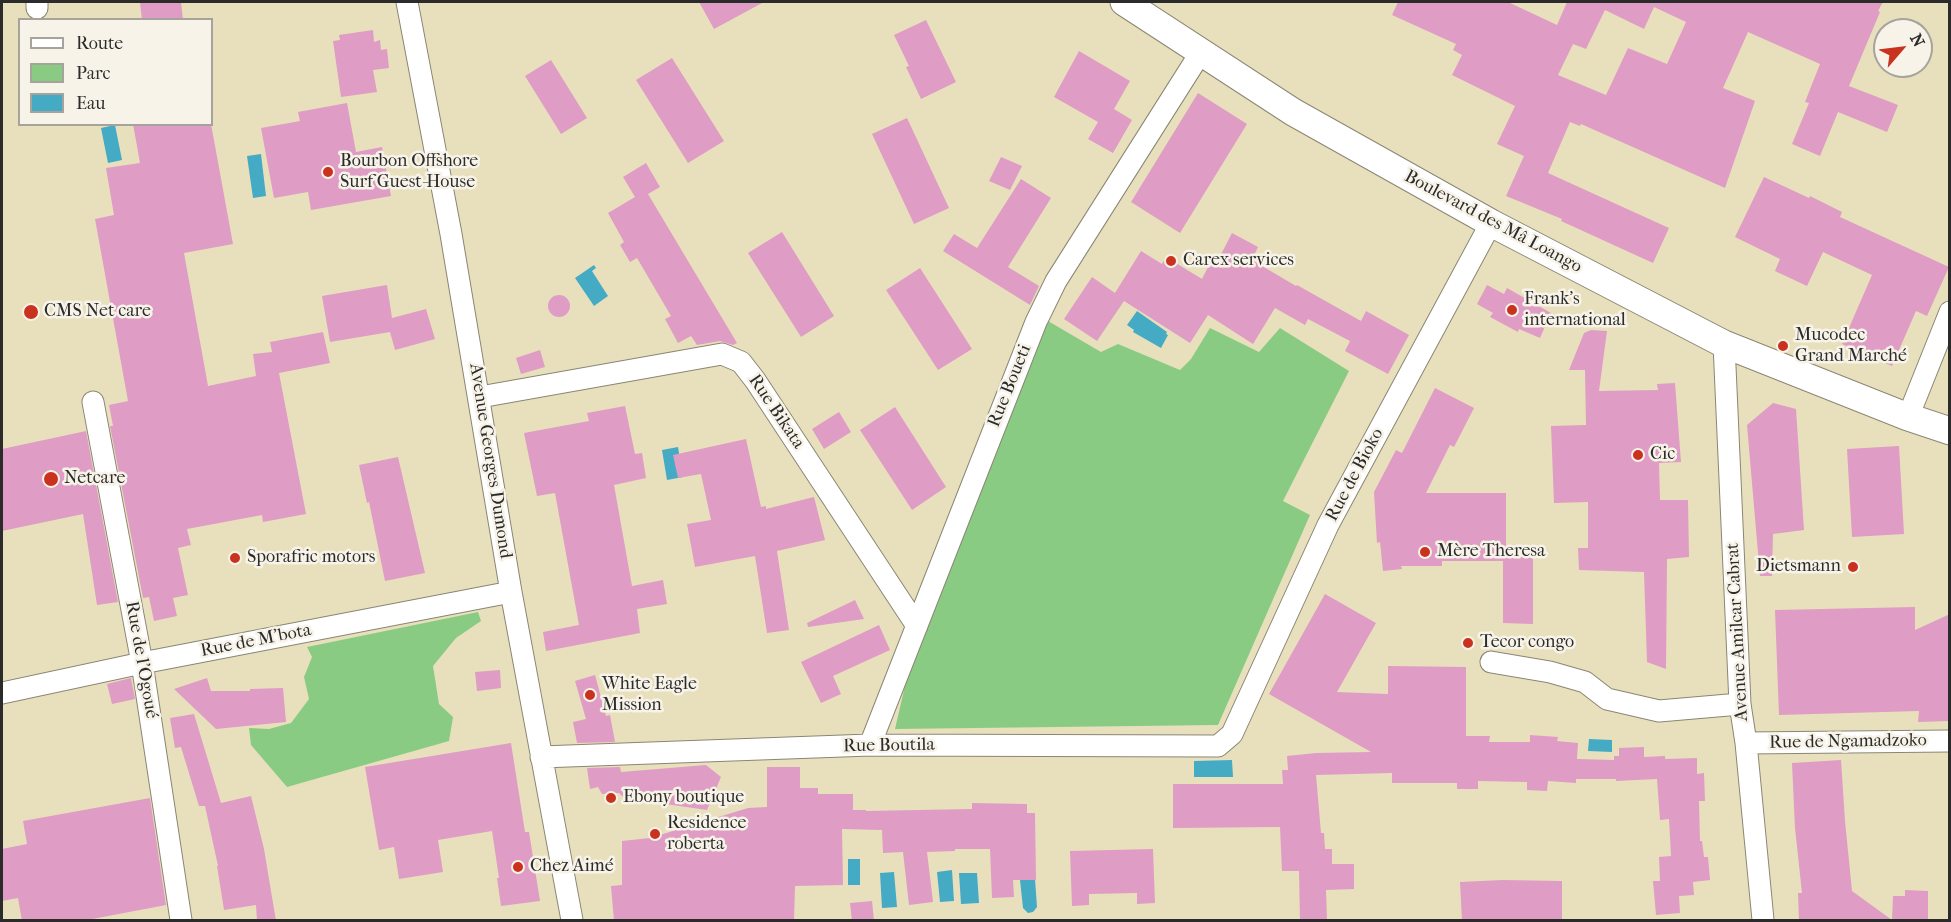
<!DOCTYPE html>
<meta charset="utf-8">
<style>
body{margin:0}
#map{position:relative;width:1951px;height:922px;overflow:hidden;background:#e8e0bc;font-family:"IM FELL French Canon",serif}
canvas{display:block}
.frame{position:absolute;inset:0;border:3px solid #2b2b2b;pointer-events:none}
.legend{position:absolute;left:18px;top:18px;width:195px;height:108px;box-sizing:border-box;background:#f7f3e8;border:2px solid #a5a39c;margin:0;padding:8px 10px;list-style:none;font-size:18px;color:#2b2b2b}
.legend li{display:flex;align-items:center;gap:12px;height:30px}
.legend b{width:30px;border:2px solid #a5a39c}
.north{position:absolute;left:1873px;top:18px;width:60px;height:60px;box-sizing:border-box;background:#f7f3e8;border:2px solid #a5a39c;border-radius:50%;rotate:62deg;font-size:16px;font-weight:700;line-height:24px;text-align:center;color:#2b2b2b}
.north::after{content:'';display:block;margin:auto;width:21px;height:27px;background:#c8321e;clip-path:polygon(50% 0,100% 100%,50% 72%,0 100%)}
</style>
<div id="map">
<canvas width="1951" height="922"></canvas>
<div class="frame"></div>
<ul class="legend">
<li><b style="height:8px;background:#fff"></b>Route</li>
<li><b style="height:16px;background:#8acb83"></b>Parc</li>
<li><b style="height:16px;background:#45aac4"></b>Eau</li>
</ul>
<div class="north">N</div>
</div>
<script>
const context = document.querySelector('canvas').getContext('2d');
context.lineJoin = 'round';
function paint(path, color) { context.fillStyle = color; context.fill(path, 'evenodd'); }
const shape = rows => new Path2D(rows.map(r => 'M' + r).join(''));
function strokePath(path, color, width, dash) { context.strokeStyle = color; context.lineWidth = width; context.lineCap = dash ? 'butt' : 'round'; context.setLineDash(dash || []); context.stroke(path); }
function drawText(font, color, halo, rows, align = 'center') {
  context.font = font + ' "IM FELL French Canon",serif'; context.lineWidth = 5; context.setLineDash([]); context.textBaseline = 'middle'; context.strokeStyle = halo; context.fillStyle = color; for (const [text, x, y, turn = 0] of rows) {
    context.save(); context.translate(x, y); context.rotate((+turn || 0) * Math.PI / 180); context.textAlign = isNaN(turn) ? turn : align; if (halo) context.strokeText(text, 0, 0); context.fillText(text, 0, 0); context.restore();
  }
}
const green = shape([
 [1048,321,1101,352,1118,344,1180,370,1191,359,1210,328,1259,352,1280,328,1349,371,1283,501,1310,515,1218,725,895,729,922,612],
 [478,612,481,621,456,638,433,666,439,704,453,717,449,741,287,787,251,745,249,728,269,729,291,723,309,699,304,677,312,657,307,647]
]);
const water = shape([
 [115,125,122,160,108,163,101,128],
 [261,154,266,196,253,198,247,156],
 [594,265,596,268,592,271,608,296,594,306,575,278],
 [1137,311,1167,332,1166,334,1168,335,1161,348,1133,332,1134,330,1127,325],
 [678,447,683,477,667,480,662,450],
 [1589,739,1612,740,1612,752,1588,751],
 [1232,760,1233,777,1194,777,1194,761],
 [848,859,860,859,860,885,848,885],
 [952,870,954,901,940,902,937,872],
 [894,872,897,907,882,908,880,873],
 [959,873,977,873,979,903,961,904],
 [1035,879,1037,907,1033,912,1028,913,1023,908,1020,880]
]);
const building = shape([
 [140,2,181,2,183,20,142,20],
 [699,2,764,2,714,29],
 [1398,2,1508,2,1557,25,1567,2,1883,2,1878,11,1880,12,1849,86,1898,105,1887,132,1838,112,1820,156,1792,144,1809,103,1805,102,1820,64,1748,32,1723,88,1755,101,1725,188,1581,124,1580,126,1570,122,1548,173,1669,228,1653,263,1561,221,1562,219,1506,196,1524,156,1497,144,1515,106,1452,75,1462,55,1453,50,1456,44,1392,15],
 [1654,7,1686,22,1667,64,1628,48,1606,95,1558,75,1573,44,1586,49,1605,10,1644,29],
 [926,20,956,82,921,99,906,67,909,66,894,35],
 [373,30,374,42,380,40,381,50,387,49,389,68,373,70,377,92,341,97,333,41,340,40,339,35],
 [1079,51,1130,81,1114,109,1132,120,1113,153,1088,139,1098,122,1054,97],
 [672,58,724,141,688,163,636,80],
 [551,60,587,118,561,134,525,76],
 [1198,93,1247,124,1180,233,1131,202],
 [347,103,356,152,382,147,391,196,311,210,308,192,274,198,261,128,300,121,298,112],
 [907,118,949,208,914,224,872,134],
 [133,124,211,124,233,244,184,253,208,386,256,376,253,354,272,352,270,342,323,332,330,363,279,373,306,514,263,522,262,515,187,529,191,545,178,548,188,595,173,598,177,616,154,621,149,597,143,598,110,426,113,426,109,405,128,401,95,219,114,215,106,168,140,163],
 [1001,157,1022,166,1010,190,989,181],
 [646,163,660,187,648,194,737,343,733,345,720,341,697,345,691,336,678,343,665,319,671,316,637,258,630,262,620,245,624,242,608,213,635,197,623,177],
 [1764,177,1809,198,1810,196,1842,212,1840,217,1949,267,1927,316,1916,311,1892,366,1842,344,1872,275,1823,252,1807,286,1775,271,1780,259,1735,237],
 [1021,179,1051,198,1008,267,1039,286,1030,305,943,251,954,234,977,248],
 [782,232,834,316,801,337,748,253],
 [1232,233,1258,247,1252,260,1296,286,1297,285,1361,321,1366,311,1409,335,1388,374,1345,351,1350,341,1308,319,1305,325,1275,308,1253,344,1208,315,1190,343,1124,301,1097,341,1064,319,1092,277,1115,293,1141,251,1162,264,1166,257,1202,279,1211,261,1216,264],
 [920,268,972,349,938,370,886,290],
 [387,285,392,318,426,309,435,339,395,350,390,332,330,342,322,296],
 [1487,285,1504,294,1507,288,1551,313,1540,338,1519,329,1518,332,1490,317,1493,313,1477,304],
 '548 306a11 11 0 1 1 22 0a11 11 0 1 1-22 0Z',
 [1591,330,1607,331,1599,391,1658,390,1657,384,1675,383,1681,462,1659,463,1660,500,1688,500,1689,557,1667,559,1666,669,1647,662,1644,572,1579,570,1578,548,1588,548,1588,502,1554,503,1551,426,1586,425,1585,370,1569,370,1584,333],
 [540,350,545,367,521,374,516,358],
 [1435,388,1474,408,1454,447,1450,445,1426,493,1506,493,1506,554,1533,554,1533,624,1503,623,1503,561,1442,561,1442,566,1401,566,1402,569,1383,571,1380,542,1377,543,1374,492,1396,450,1402,453],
 [1773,403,1796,409,1804,530,1773,534,1772,576,1760,576,1747,425],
 [625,406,635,454,642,453,646,478,614,485,632,586,663,580,667,604,637,609,640,633,546,651,543,632,579,625,555,493,537,496,524,433,589,421,587,413],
 [895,407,946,487,912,510,860,430],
 [839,412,851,432,824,449,812,429],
 [86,431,118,602,97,605,83,514,2,531,2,449],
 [746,439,761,507,766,506,766,509,814,497,825,540,777,551,789,630,767,633,755,556,695,567,687,524,711,520,701,474,678,478,673,455],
 [1899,446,1904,534,1852,537,1847,449],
 [398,457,425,573,385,581,369,502,367,503,359,465],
 [1325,594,1376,623,1337,692,1388,694,1388,666,1466,667,1466,736,1490,736,1489,742,1530,742,1530,735,1558,737,1557,741,1578,743,1577,759,1614,760,1614,756,1619,756,1619,748,1644,747,1644,757,1665,756,1665,759,1697,758,1697,774,1704,773,1705,801,1699,801,1700,841,1702,841,1704,857,1708,857,1710,880,1693,882,1694,895,1679,896,1680,913,1656,915,1653,881,1660,881,1659,857,1671,856,1669,819,1660,820,1657,779,1616,781,1616,779,1576,779,1576,783,1548,781,1547,791,1527,790,1527,782,1478,781,1478,789,1457,789,1457,783,1392,783,1392,773,1316,775,1321,833,1324,833,1325,849,1332,849,1332,864,1354,864,1354,889,1326,890,1327,921,1300,921,1299,871,1282,871,1280,827,1173,828,1173,784,1283,784,1282,770,1288,770,1287,756,1316,753,1371,752,1269,694],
 [855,600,864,619,808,627,807,623],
 [1915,607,1915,630,1950,614,1950,721,1918,722,1919,711,1779,715,1775,610],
 [879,625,890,650,833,676,841,694,821,703,801,662],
 [500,670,501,688,477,691,475,672],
 [595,675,606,716,610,715,615,742,577,743,573,722,586,719,575,681],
 [131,678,135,699,112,704,107,684],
 [207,678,211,691,250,691,250,689,283,688,286,722,216,729,174,689],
 [194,714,221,803,251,796,264,849,276,921,257,921,256,905,224,910,217,866,218,866,205,806,199,806,181,747,175,748,170,718],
 [511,743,525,832,529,832,540,901,501,906,497,878,499,878,492,831,438,840,443,872,399,879,394,847,379,850,365,767],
 [1841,760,1845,821,1852,891,1892,920,1893,896,1905,896,1905,890,1928,891,1928,921,1799,921,1798,893,1802,893,1795,828,1792,763],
 [706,765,721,777,707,810,624,798,619,793,602,794,598,787,590,789,587,768,620,767,621,772],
 [767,767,800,767,800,788,818,788,818,794,853,794,853,810,866,810,866,811,972,809,972,803,1027,804,1027,813,1035,813,1036,880,1013,880,1014,897,992,898,990,849,955,849,955,851,927,852,933,902,909,905,903,852,883,853,882,830,842,829,843,885,795,886,794,921,614,921,611,886,622,885,622,841,650,838,748,808,767,807],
 [150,798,166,905,82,921,22,921,18,898,2,901,2,849,27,844,23,821],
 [1153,849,1155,903,1137,904,1137,893,1089,894,1089,905,1072,906,1070,851],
 [1503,880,1562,881,1562,921,1462,921,1460,882],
 [872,901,874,921,852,921,850,903]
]);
const minor = shape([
 [37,2,37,8],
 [407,2,451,234,511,592,572,920],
 [1724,344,1740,704,1746,743,1763,920],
 [480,397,722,354,741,362,755,380,917,626],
 [93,402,142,663,181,920],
 [1908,417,1950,312],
 [1491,662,1550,672,1585,682,1607,699,1659,711,1740,704],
 [2,693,142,663,511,592],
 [1746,743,1950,741],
 [870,745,1036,322,1056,281,1201,52],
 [541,757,870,745,1218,746,1232,734,1328,525,1491,223]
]);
const tertiary = shape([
 [1124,2,1293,112,1491,223,1724,344,1908,417,1950,431]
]);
const markers = [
 [328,172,6,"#c8321e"],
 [1171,261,6,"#c8321e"],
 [1512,310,6,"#c8321e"],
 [31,312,8,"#c8321e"],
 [1783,346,6,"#c8321e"],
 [1638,455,6,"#c8321e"],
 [51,479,8,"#c8321e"],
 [1425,552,6,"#c8321e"],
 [235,558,6,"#c8321e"],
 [1853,567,6,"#c8321e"],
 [1468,643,6,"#c8321e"],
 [590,695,6,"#c8321e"],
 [611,798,6,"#c8321e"],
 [655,834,6,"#c8321e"],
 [518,867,6,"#c8321e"]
];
const poiNames = [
 ["Bourbon Offshore",340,162],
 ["Surf Guest-House",340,183],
 ["Carex services",1183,261],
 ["Frank's",1524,300],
 ["international",1524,321],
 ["CMS Net care",44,312],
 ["Mucodec",1795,336],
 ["Grand Marché",1795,357],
 ["Cic",1650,455],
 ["Netcare",64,479],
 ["Mère Theresa",1437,552],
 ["Sporafric motors",247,558],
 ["Dietsmann",1841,567,"right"],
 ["Tecor congo",1480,643],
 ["White Eagle",602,685],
 ["Mission",602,706],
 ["Ebony boutique",623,798],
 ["Residence",667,824],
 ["roberta",667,845],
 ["Chez Aimé",530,867]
];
const streetNames = [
 ["Boulevard des Mâ Loango",1493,222,28],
 ["Rue Boueti",1010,386,-68],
 ["Rue Bikata",776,412,56],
 ["Avenue Georges Dumond",490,461,81],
 ["Rue de Bioko",1355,475,-62],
 ["Avenue Amilcar Cabrat",1738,632,-93],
 ["Rue de M'bota",256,641,-11],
 ["Rue de l'Ogoué",141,660,80],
 ["Rue de Ngamadzoko",1848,742,-1],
 ["Rue Boutila",889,746,-1]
];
paint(green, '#8acb83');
paint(water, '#45aac4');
paint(building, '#df9cc4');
strokePath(minor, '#8a8674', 23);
strokePath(tertiary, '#8a8674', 29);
strokePath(minor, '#fff', 21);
strokePath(tertiary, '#fff', 27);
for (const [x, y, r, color] of markers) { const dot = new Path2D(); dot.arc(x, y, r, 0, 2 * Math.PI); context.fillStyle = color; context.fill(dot); strokePath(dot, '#f7f3e8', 2); }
drawText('18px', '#2b2b2b', '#f7f3e8', poiNames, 'left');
drawText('18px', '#2b2b2b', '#f7f3e8', streetNames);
</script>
